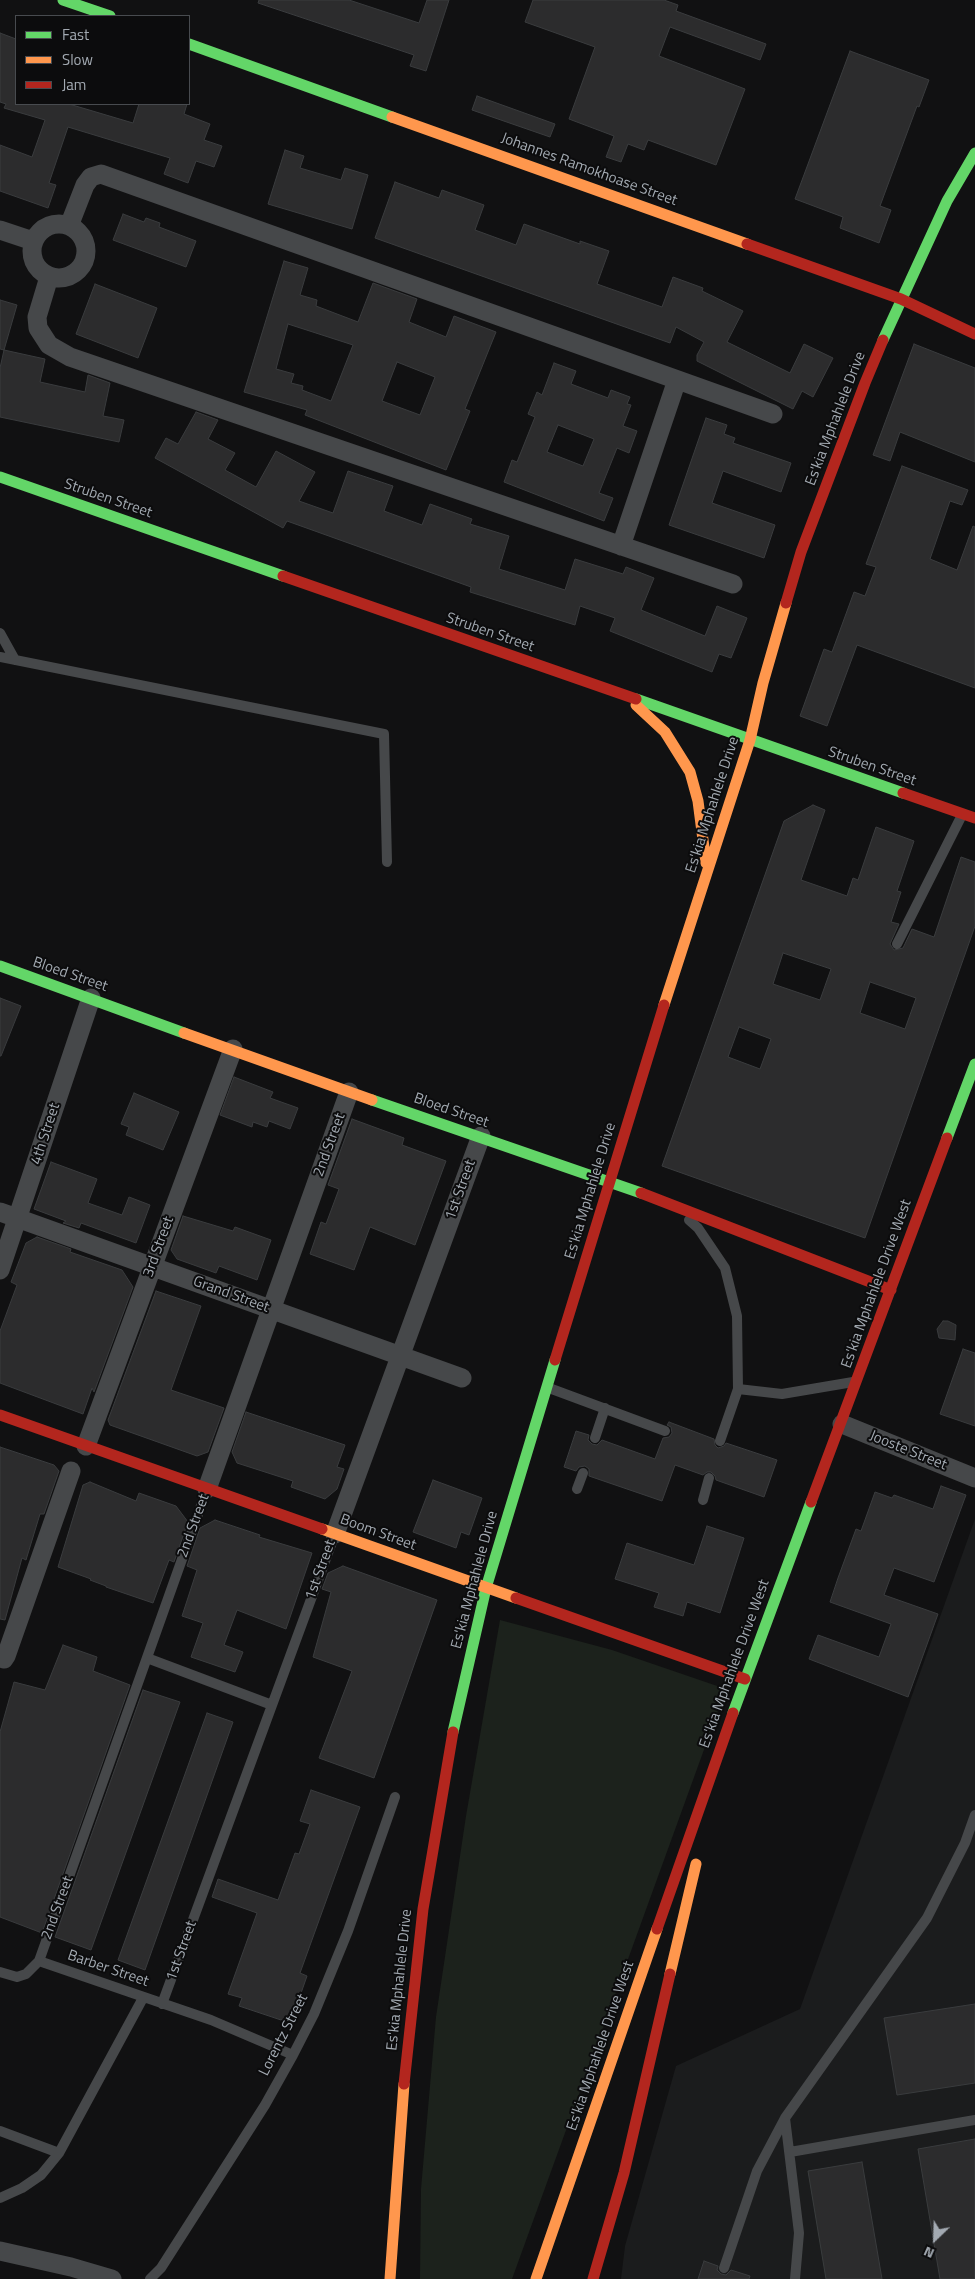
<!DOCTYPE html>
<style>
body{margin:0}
#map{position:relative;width:975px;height:2279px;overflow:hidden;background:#111112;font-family:"Titillium Web",sans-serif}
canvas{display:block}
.legend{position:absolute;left:15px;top:15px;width:175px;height:90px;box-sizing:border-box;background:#0c0c0d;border:1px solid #484b4f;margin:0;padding:6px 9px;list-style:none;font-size:15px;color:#a3aab2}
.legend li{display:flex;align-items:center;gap:10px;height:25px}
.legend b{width:25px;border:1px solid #484b4f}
.north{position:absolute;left:910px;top:2214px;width:50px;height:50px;-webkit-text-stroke:4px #0c0c0d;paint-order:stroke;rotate:204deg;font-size:14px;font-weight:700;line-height:20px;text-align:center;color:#a3aab2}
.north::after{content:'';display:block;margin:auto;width:18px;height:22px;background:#a3aab2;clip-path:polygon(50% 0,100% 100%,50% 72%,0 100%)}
</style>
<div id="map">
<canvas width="975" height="2279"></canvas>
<ul class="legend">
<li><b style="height:6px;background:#63d668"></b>Fast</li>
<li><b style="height:6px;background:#ff974d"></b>Slow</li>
<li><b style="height:6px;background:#b3261e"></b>Jam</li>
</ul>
<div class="north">N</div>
</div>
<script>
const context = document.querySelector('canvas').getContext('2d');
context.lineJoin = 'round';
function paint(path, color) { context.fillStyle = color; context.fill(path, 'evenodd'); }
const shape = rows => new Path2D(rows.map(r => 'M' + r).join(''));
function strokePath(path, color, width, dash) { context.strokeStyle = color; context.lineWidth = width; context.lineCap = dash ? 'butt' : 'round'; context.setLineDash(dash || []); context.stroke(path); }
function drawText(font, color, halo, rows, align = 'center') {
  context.font = font + ' "Titillium Web",sans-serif'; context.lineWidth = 4; context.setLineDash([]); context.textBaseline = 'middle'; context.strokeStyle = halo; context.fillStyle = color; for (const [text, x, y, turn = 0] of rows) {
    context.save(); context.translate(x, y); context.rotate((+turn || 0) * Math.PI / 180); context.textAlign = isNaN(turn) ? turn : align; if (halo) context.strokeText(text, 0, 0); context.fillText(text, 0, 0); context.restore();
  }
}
const built = shape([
 [975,1519,975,2279,621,2279,625,2246,676,2066,800,2009]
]);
const green = shape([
 [500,1620,612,1650,726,1689,512,2279,420,2279,421,2189,436,2017,466,1816]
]);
const building = shape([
 [259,0,349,0,419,23,427,0,449,0,426,71,410,66,414,55,258,3,259,0],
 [533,0,664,0,678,5,676,11,766,44,760,60,670,27,659,56,745,89,716,165,648,140,644,150,628,144,621,162,606,157,614,136,569,119,595,47,525,22,533,0],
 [0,33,16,39,16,104,69,104,133,123,139,104,187,104,184,114,210,124,204,140,222,146,214,167,196,161,188,183,164,174,170,158,68,127,49,183,56,185,48,208,0,191,0,145,32,157,45,120,4,108,6,104,0,102,0,33],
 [850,51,929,80,919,107,917,106,880,206,891,210,879,243,840,228,843,217,795,199,850,51],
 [477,96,555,124,550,137,472,110,477,96],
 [285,150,304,156,300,168,341,180,345,168,368,175,352,229,268,204,285,150],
 [395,182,439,198,442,190,484,205,475,230,516,245,524,224,580,244,580,241,609,251,597,284,662,307,673,277,703,288,702,291,743,311,727,342,790,373,804,344,833,358,813,397,802,391,793,409,697,361,697,355,704,342,676,327,670,343,375,238,395,182],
 [123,214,144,222,146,218,160,223,159,227,196,241,186,267,113,240,123,214],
 [284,261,308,268,300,295,317,300,316,306,358,322,373,283,417,299,409,322,446,337,454,316,496,332,465,409,470,411,446,470,305,415,307,410,244,392,284,261],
 [288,324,353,345,331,401,302,390,303,386,291,383,294,374,276,369,288,324],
 [397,362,435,377,420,415,382,401,397,362],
 [95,284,157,308,138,358,76,334,95,284],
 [0,300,17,305,4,350,0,349,0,300],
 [914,344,975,368,975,462,900,432,890,461,873,455,914,344],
 [4,350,45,359,40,382,85,392,88,375,110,383,103,416,124,420,119,442,0,417,0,368,4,350],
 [554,363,576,371,571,384,608,398,611,390,630,397,627,404,631,405,623,426,637,431,629,453,617,448,599,493,613,498,604,521,504,482,512,460,517,462,535,417,528,414,537,392,542,395,554,363],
 [558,425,594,439,583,466,547,452,558,425],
 [196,412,218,420,208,439,235,453,225,470,256,487,276,451,315,472,299,501,333,513,348,471,393,486,384,511,422,525,430,504,472,519,470,524,509,536,499,569,565,590,575,559,623,574,626,567,654,578,641,610,705,636,717,606,747,618,731,658,719,654,712,672,610,631,615,618,580,606,575,625,470,592,471,587,287,521,283,528,155,458,166,438,178,444,196,412],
 [706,418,727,425,724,434,735,438,733,443,791,463,781,492,723,471,712,503,775,525,764,558,669,525,706,418],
 [902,466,968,490,962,505,950,501,930,559,957,570,973,526,975,527,975,688,857,645,827,726,800,716,824,649,832,652,854,592,865,596,876,567,866,564,902,466],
 [813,805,825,810,801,880,847,896,853,878,858,880,876,827,914,841,897,891,901,892,891,922,899,924,890,944,894,950,903,948,912,929,934,937,961,857,975,862,975,926,865,1238,662,1166,784,821,813,805],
 [783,953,831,969,820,1000,773,984,783,953],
 [870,982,916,998,905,1029,860,1013,870,982],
 [739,1027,771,1039,760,1069,728,1057,739,1027],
 [0,998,21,1006,1,1056,0,1056,0,998],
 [234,1077,273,1092,270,1098,298,1108,290,1129,269,1121,267,1127,253,1122,252,1127,220,1115,234,1077],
 [134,1093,179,1112,163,1150,126,1135,129,1127,121,1124,134,1093],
 [352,1119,404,1138,402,1145,446,1161,415,1245,370,1227,354,1270,310,1254,321,1222,326,1224,339,1189,328,1185,352,1119],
 [51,1162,97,1179,88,1203,122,1215,129,1197,150,1205,136,1243,81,1223,79,1228,63,1223,66,1221,34,1209,51,1162],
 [183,1216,233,1231,235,1227,271,1240,257,1280,219,1266,216,1273,177,1259,171,1250,183,1216],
 [37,1237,71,1249,70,1252,122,1270,133,1287,94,1392,92,1388,83,1414,0,1383,0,1331,17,1285,11,1282,26,1243,37,1237],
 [156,1291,201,1306,171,1390,224,1408,208,1452,197,1456,110,1425,108,1420,156,1291],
 [943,1321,948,1321,956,1325,955,1340,939,1338,937,1329,943,1321],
 [963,1349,975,1353,975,1426,940,1414,963,1349],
 [246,1412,345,1445,337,1467,344,1469,337,1489,325,1499,291,1487,293,1481,237,1463,232,1452,246,1412],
 [669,1422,714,1439,715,1445,718,1448,724,1446,726,1443,777,1460,764,1497,716,1480,715,1476,711,1472,707,1472,703,1475,675,1465,662,1501,589,1476,589,1469,585,1466,579,1467,576,1471,564,1467,576,1431,589,1435,588,1440,592,1444,597,1445,602,1440,655,1459,663,1438,669,1437,672,1433,671,1427,667,1425,669,1422],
 [0,1447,54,1465,59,1471,44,1514,40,1514,26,1560,22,1558,5,1620,0,1619,0,1447],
 [433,1480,482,1498,469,1535,461,1532,456,1548,413,1532,433,1480],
 [90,1482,136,1501,139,1493,176,1506,188,1522,174,1562,169,1560,153,1603,106,1587,106,1586,90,1580,91,1579,58,1567,83,1485,90,1482],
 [941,1486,966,1495,934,1582,894,1568,884,1595,938,1614,908,1697,809,1659,818,1635,879,1657,891,1624,830,1602,838,1578,856,1529,861,1531,875,1492,892,1498,894,1495,933,1509,941,1486],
 [215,1520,260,1535,259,1537,312,1553,286,1629,237,1610,224,1645,243,1652,235,1672,191,1657,203,1623,182,1616,197,1570,187,1566,200,1528,215,1520],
 [707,1526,744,1538,720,1613,687,1602,683,1616,654,1607,659,1593,615,1579,627,1543,694,1565,707,1526],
 [343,1566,437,1600,374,1778,319,1758,352,1671,313,1657,331,1592,322,1589,328,1573,343,1566],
 [63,1645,97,1657,93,1671,130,1685,42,1933,0,1917,0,1732,14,1682,45,1690,63,1645],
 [143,1690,180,1702,91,1950,55,1937,143,1690],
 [207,1713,233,1722,145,1970,118,1960,207,1713],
 [311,1790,360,1807,300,1973,307,1976,293,2016,281,2020,239,2006,242,1998,228,1994,257,1913,212,1897,218,1879,278,1900,295,1853,299,1854,310,1824,300,1821,311,1790],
 [975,2004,975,2083,897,2095,884,2018,975,2004],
 [975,2139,975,2279,940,2279,918,2149,975,2139],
 [862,2162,882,2279,826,2279,808,2171,862,2162],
 [704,2261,718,2266,717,2270,721,2274,726,2275,731,2270,750,2276,749,2279,698,2279,704,2261]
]);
const lane = shape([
 [0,633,15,660],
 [0,657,384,734,387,862],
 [897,944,962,815],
 [689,1220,698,1228,725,1268,737,1316,738,1389,720,1441],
 [549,1388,665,1431],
 [738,1389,782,1394,853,1382],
 [595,1438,605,1408],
 [577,1489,583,1473],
 [703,1500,709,1478],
 [147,1658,272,1705],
 [39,1961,207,1489],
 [0,1972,17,1977,26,1974,39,1961,211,2020,293,2055],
 [162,2004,335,1534],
 [785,2118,799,2233,795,2279],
 [0,2131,59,2153],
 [790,2152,975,2120],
 [0,2198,22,2188,41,2175,59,2153,143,1998],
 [724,2268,757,2171,785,2118,927,1918,965,1843,975,1815],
 [150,2279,161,2268,265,2105,293,2055,314,2014,348,1931,395,1797]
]);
const street = shape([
 '32 251a27 27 0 1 1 54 0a27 27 0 1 1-54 0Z',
 [69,226,85,185,91,177,101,174,773,414],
 [0,230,33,241],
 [49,277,37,317,38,328,49,345,70,357,733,584],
 [621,546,677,380],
 [0,1212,462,1378],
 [0,1270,91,998],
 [842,1424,975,1478],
 [86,1446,233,1049],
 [207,1489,349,1092],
 [335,1534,481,1136],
 [0,1658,4,1659,6,1656,71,1471],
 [0,2251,71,2267,112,2279]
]);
const fast = shape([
 [63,0,110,16],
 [189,44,392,117],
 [883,340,947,201,975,153],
 [0,477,283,576],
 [636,699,903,793],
 [0,966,184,1033],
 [372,1100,641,1193],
 [947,1138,975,1064],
 [733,1713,811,1502],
 [453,1732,486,1588,555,1360]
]);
const slow = shape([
 [392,117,747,244],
 [636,705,665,732,690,772,698,801,706,863],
 [664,1005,750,740,763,683,786,603],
 [184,1033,372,1100],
 [322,1529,516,1598],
 [670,1974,696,1864],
 [390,2279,404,2084],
 [536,2279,657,1929]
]);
const jam = shape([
 [747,244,901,299,975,334],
 [283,576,636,699],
 [786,603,801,552,865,383,883,340],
 [903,793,975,818],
 [641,1193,891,1290],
 [555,1360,664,1005],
 [0,1415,322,1529],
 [811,1502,947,1138],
 [516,1598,745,1679],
 [657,1929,733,1713],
 [404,2084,423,1909,453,1732],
 [593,2279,624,2173,670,1974]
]);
const streetNames = [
 ["Johannes Ramokhoase Street",589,170,20],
 ["Es'kia Mphahlele Drive",836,419,-69],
 ["Struben Street",108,499,19],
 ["Struben Street",490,633,19],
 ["Struben Street",872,767,19],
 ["Es'kia Mphahlele Drive",713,805,-72],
 ["Bloed Street",70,975,19],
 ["Bloed Street",451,1111,19],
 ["4th Street",46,1134,-72],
 ["2nd Street",330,1145,-70],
 ["1st Street",461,1190,-70],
 ["Es'kia Mphahlele Drive",591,1191,-73],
 ["3rd Street",159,1247,-70],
 ["Es'kia Mphahlele Drive West",877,1284,-70],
 ["Grand Street",231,1295,20],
 ["Jooste Street",908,1451,22],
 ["2nd Street",194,1526,-70],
 ["Boom Street",378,1533,20],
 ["1st Street",321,1570,-70],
 ["Es'kia Mphahlele Drive",475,1580,-75],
 ["Es'kia Mphahlele Drive West",735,1664,-70],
 ["2nd Street",58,1908,-70],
 ["1st Street",182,1951,-70],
 ["Barber Street",108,1969,19],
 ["Es'kia Mphahlele Drive",400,1980,-84],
 ["Lorentz Street",284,2035,-63],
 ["Es'kia Mphahlele Drive West",601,2046,-71]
];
paint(built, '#1b1c1d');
paint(green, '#1c221c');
paint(building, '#2c2c2d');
strokePath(building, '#3a3c3e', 1);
strokePath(lane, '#46484a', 10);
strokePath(street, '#46484a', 19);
strokePath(fast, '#63d668', 11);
strokePath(slow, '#ff974d', 11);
strokePath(jam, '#b3261e', 11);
drawText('15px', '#a3aab2', '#0c0c0d', streetNames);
</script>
